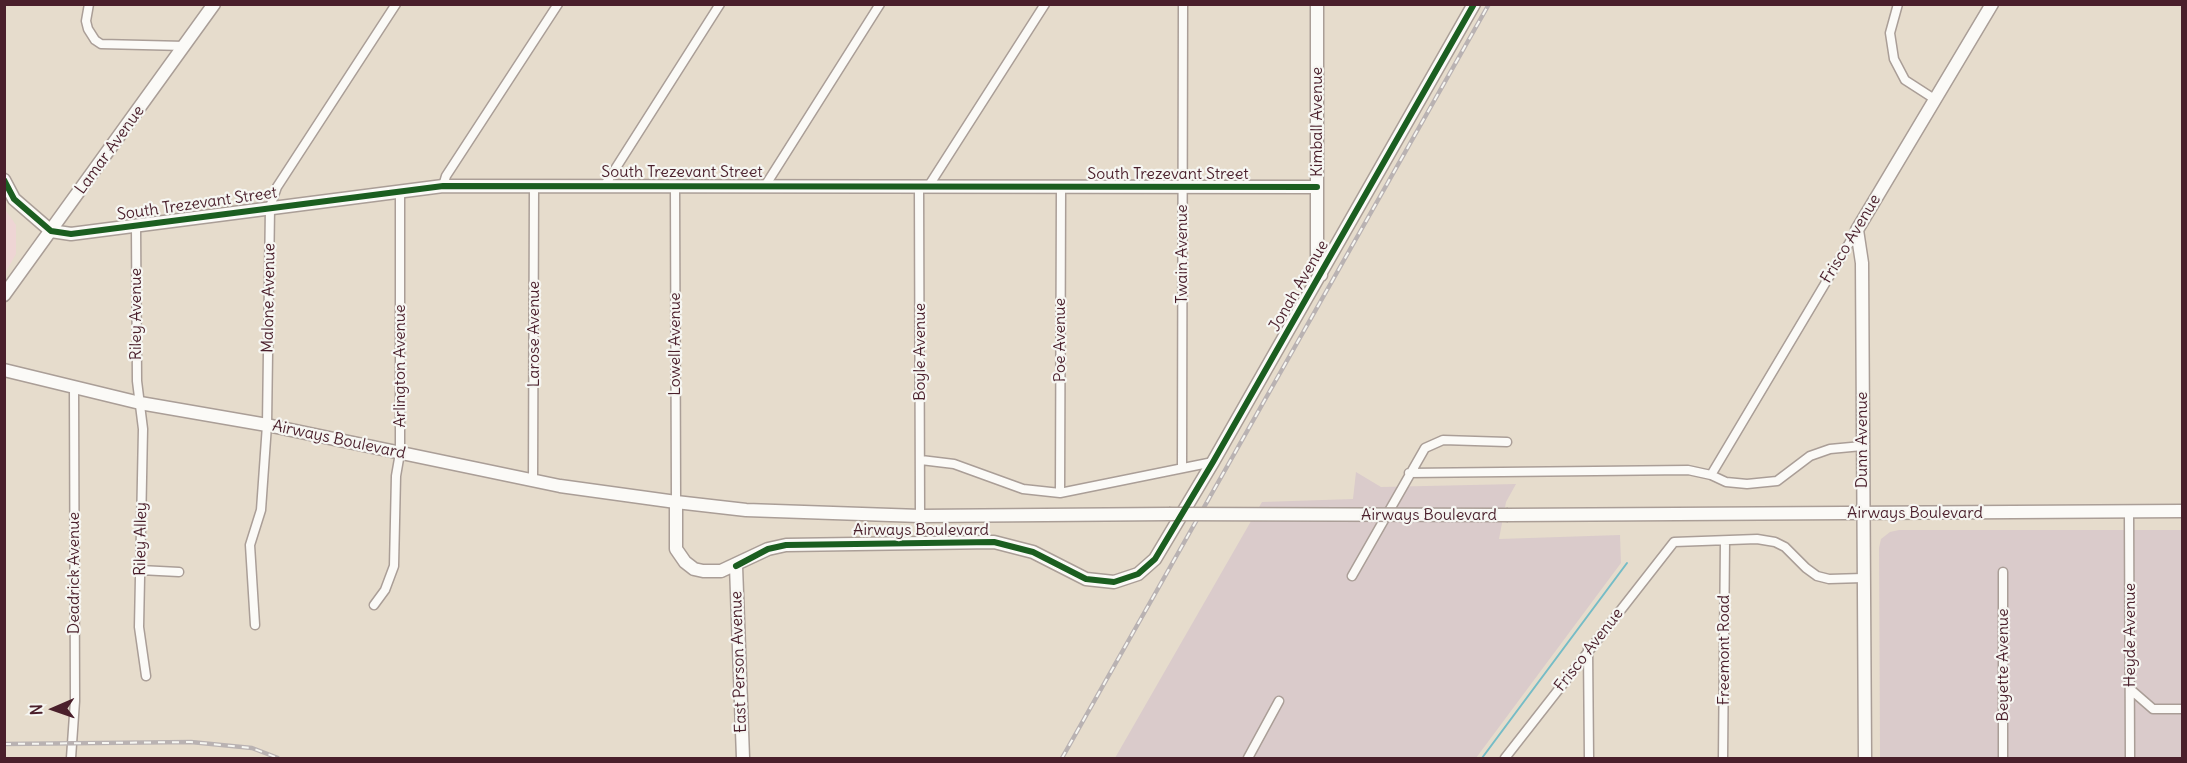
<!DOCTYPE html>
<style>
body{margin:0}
#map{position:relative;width:2187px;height:763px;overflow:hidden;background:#e6dccc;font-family:Delius,sans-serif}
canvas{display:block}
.frame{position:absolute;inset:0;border:6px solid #4a1f2b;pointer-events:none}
.north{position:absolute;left:24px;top:679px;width:60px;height:60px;-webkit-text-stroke:4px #f6f6f2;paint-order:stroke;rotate:268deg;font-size:16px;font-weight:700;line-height:24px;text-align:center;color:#4a1f2b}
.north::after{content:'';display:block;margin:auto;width:21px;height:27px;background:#4a1f2b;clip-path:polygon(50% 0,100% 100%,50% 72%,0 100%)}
</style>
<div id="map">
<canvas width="2187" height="763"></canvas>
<div class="frame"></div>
<div class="north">N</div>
</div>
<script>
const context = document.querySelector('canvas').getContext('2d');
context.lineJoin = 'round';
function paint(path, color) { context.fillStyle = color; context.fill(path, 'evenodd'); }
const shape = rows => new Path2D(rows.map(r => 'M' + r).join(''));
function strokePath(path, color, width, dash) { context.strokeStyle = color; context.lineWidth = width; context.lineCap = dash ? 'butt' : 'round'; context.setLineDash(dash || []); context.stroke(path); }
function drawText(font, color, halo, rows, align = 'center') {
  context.font = font + ' Delius,sans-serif'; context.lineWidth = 4.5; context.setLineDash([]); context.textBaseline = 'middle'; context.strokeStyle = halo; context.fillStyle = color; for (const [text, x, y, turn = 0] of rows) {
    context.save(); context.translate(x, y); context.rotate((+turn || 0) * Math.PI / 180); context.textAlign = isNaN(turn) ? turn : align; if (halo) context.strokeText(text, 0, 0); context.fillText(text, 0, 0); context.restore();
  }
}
const built = shape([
 [4,208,16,225,16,254,5,273]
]);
const industrial = shape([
 [1356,472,1381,487,1516,484,1506,502,1499,539,1620,535,1621,563,1476,758,1115,758,1262,502,1353,499],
 [1899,530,2182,530,2182,758,1880,758,1879,548,1881,539,1890,532]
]);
const stream = shape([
 [1482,758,1627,563]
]);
const street = shape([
 [89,4,86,21,88,29,95,40,101,44,185,46],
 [1898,4,1890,33,1894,59,1905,80,1936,100],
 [605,185,720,4],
 [443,186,446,176,558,4],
 [765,186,880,4],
 [675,187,676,502],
 [919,187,920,516],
 [928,187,1045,4],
 [136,226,137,381,143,429,139,627,146,676],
 [921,460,954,464,1023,489,1060,493,1213,462],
 [1182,468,1183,4],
 [1409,473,1688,470,1711,475,1726,482,1747,484,1777,481,1810,456,1830,449,1862,446],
 [1711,475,1857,230],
 [533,480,534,187],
 [1060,493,1061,188],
 [2129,512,2130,758],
 [140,570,179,572],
 [2003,572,2003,758],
 [1352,576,1425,448,1443,440,1507,442],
 [374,605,385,590,394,566,396,476,400,453,400,192],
 [255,625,250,545,261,510,267,425,270,207,277,187,396,4],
 [1588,649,1589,758],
 [2130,689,2153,709,2182,709],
 [71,758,75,701,74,386],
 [1248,758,1279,701],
 [1505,758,1674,542,1757,539,1775,542,1785,547,1806,568,1817,576,1829,579,1863,578],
 [1723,758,1725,541]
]);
const secondary = shape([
 [1317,4,1317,263,1321,275],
 [4,180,14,199,51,231,71,234,443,186,1317,187],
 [676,502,676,549,685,562,694,569,703,571,721,571,768,549,786,545,994,542,1033,552,1086,579,1114,582,1138,574,1155,559,1213,462,1474,4],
 [736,566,743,758],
 [1865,758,1862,263,1857,230,1992,4]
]);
const primary = shape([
 [4,295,214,4],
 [4,370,140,403,267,425,560,486,676,502,746,510,920,516,1169,514],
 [1508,515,2182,511]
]);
const rail = shape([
 [4,744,191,742,252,748,278,758],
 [1062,758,1489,4]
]);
const primaryBridge = shape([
 [1169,514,1508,515]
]);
const cycleway = shape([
 [4,180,14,199,51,231,71,234,443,186,1317,187],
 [736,566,768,549,786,545,994,542,1033,552,1086,579,1114,582,1138,574,1155,559,1213,462,1474,4]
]);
const streetNames = [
 ["Kimball Avenue",1317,122,-90],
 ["Lamar Avenue",110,150,-54],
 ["South Trezevant Street",682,172],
 ["South Trezevant Street",1168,174],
 ["South Trezevant Street",197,204,-8],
 ["Frisco Avenue",1851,239,-59],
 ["Twain Avenue",1182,254,-90],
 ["Jonah Avenue",1299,286,-60],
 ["Malone Avenue",269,298,-89],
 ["Riley Avenue",136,314,-90],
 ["Larose Avenue",534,334,-90],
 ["Poe Avenue",1060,340,-90],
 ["Lowell Avenue",675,344,-90],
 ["Boyle Avenue",920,352,-90],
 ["Arlington Avenue",400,366,-90],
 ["Airways Boulevard",339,440,12],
 ["Dunn Avenue",1862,440,-90],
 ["Airways Boulevard",1915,513],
 ["Airways Boulevard",1429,515],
 ["Airways Boulevard",921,530],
 ["Riley Alley",141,539,-89],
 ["Deadrick Avenue",74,573,-90],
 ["Heyde Avenue",2130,635,-90],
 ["Frisco Avenue",1589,650,-52],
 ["Freemont Road",1724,650,-90],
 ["East Person Avenue",739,662,-92],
 ["Beyette Avenue",2003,665,-90]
];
paint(built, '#eed5d4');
paint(industrial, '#dacbcb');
strokePath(stream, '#75bcc6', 2);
strokePath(street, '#aa9e97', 11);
strokePath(secondary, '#aa9e97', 15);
strokePath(primary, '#aa9e97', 15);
strokePath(street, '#fbfaf7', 8);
strokePath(secondary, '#fbfaf7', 12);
strokePath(primary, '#fbfaf7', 12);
strokePath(rail, '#b9b2b2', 4.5);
strokePath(rail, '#f6f6f2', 2, [7]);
strokePath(primaryBridge, '#aa9e97', 15, []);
strokePath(primaryBridge, '#fbfaf7', 12);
strokePath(cycleway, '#1b5e20', 6);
drawText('16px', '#4a1f2b', '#f6f6f2', streetNames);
</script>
